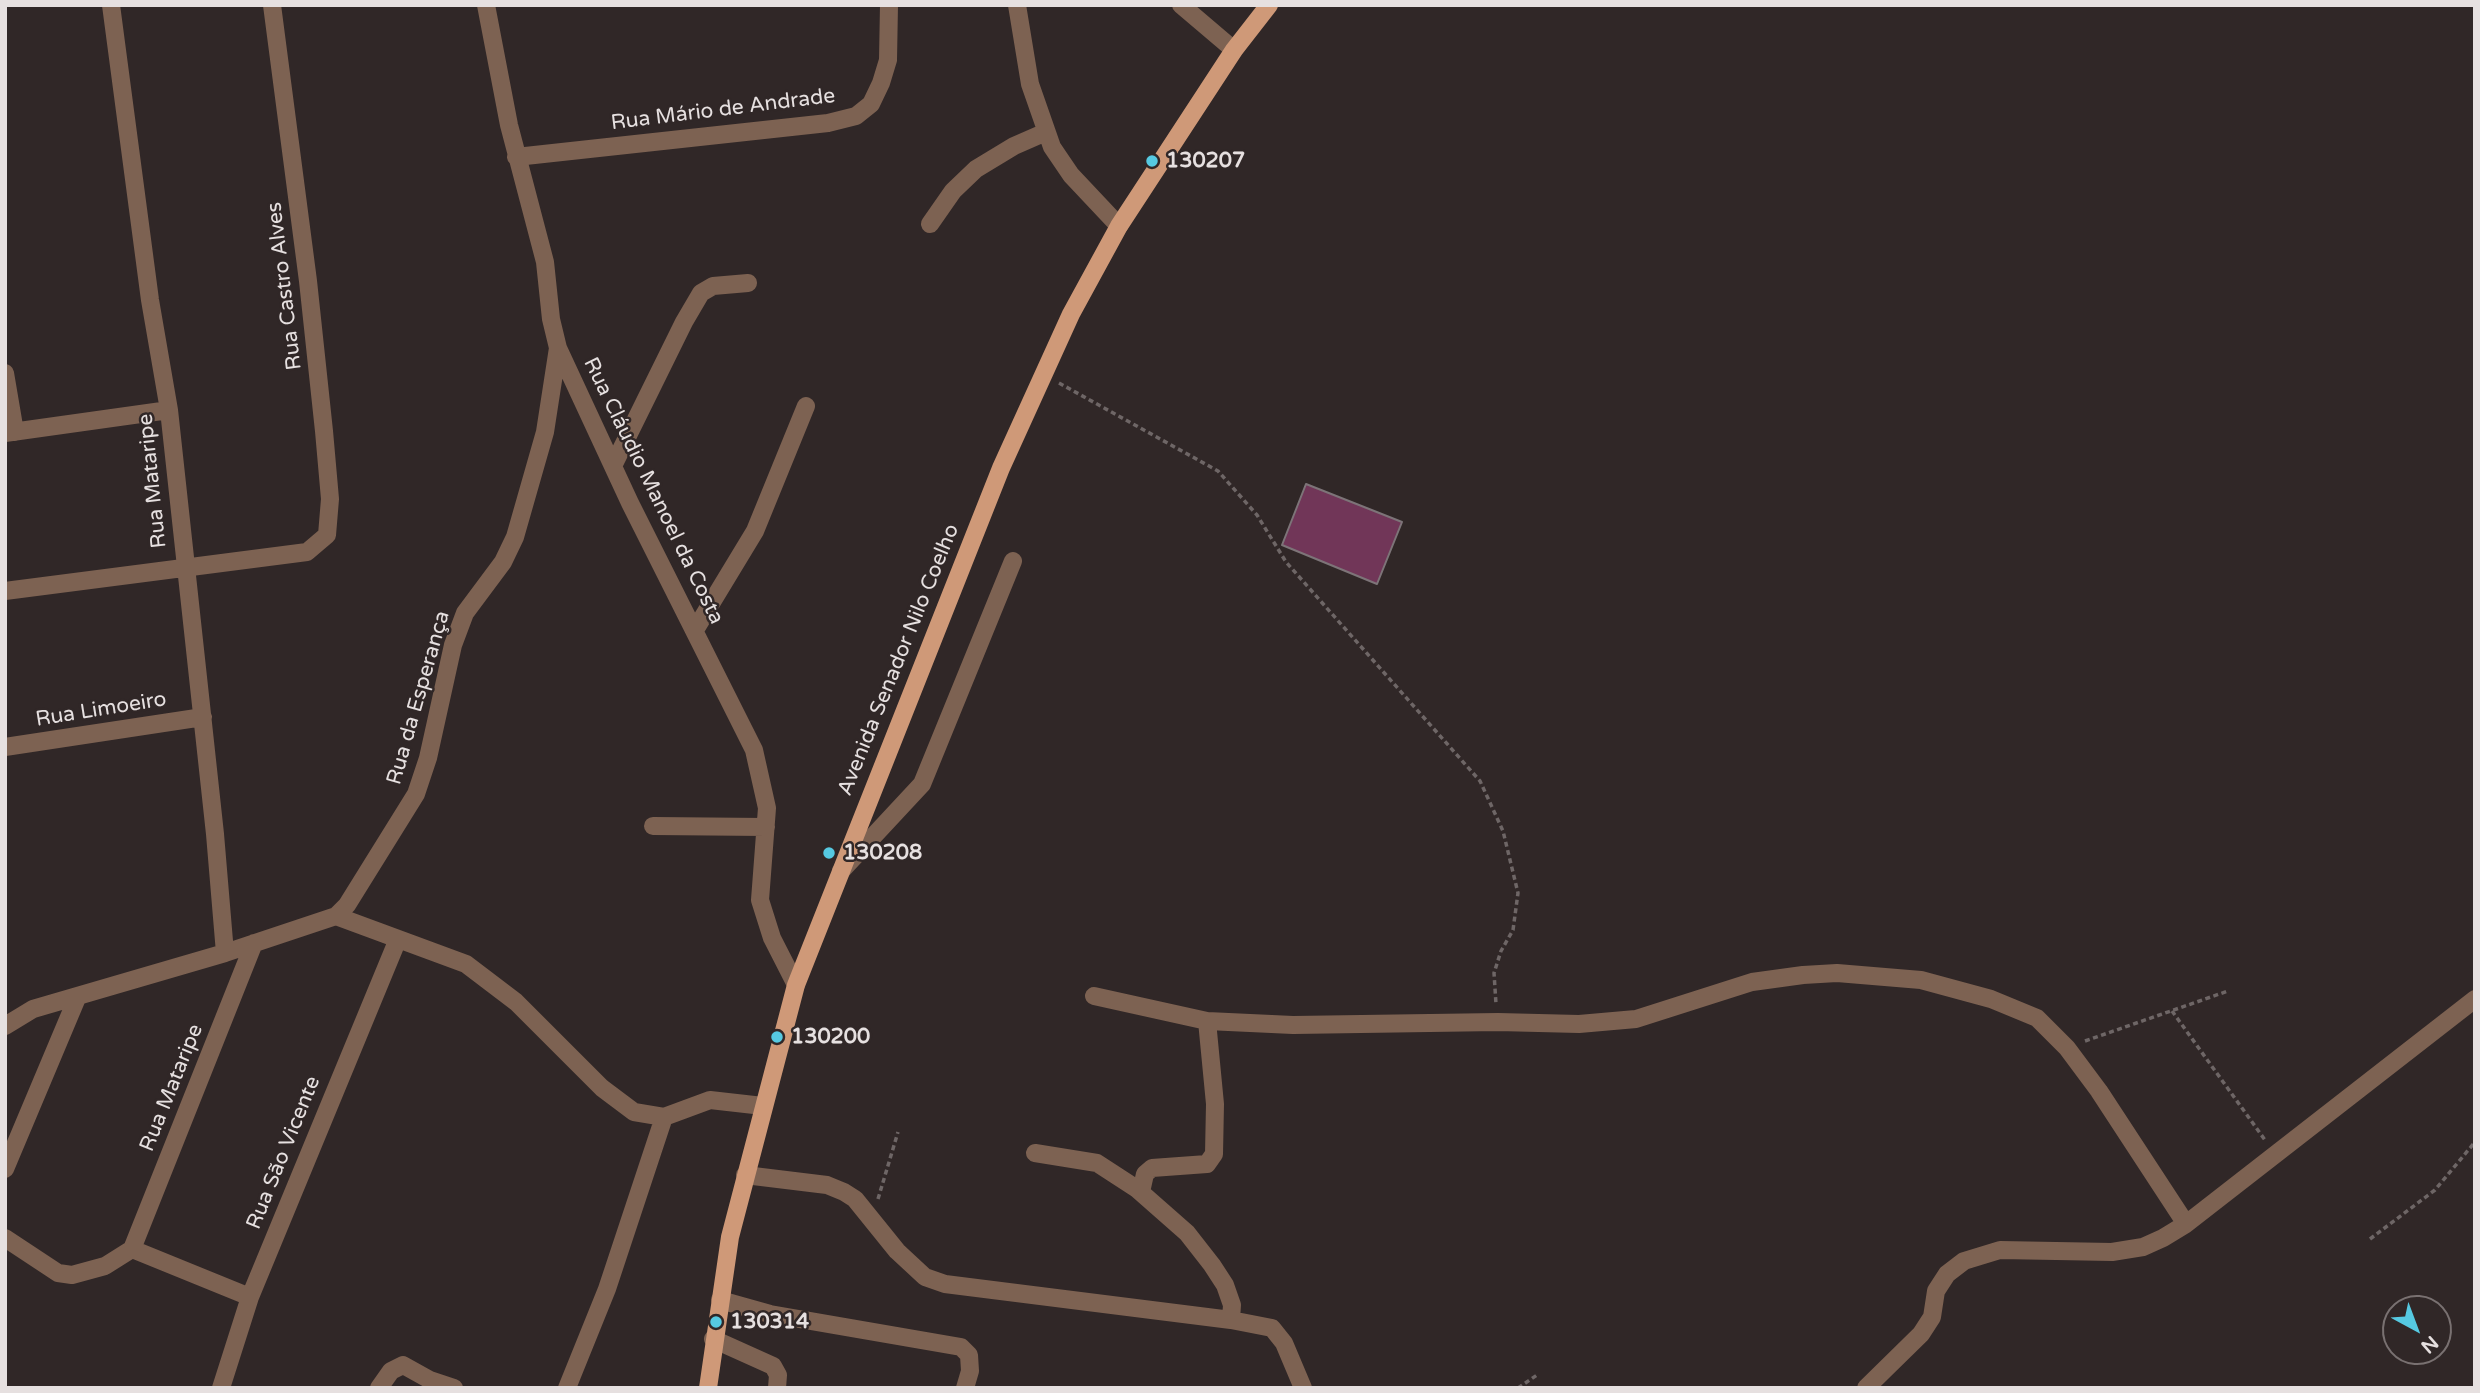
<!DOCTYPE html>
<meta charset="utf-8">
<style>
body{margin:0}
#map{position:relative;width:2480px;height:1393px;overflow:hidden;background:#302727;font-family:"Varela Round",sans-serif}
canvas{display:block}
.frame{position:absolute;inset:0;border:7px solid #e6e0e0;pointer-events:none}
.north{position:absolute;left:2382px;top:1295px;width:70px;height:70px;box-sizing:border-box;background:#302727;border:2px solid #797171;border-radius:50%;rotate:139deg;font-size:19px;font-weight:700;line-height:28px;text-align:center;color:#e6e0e0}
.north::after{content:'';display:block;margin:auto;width:24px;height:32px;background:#56c9e1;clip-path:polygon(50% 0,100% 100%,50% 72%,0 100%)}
</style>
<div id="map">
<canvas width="2480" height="1393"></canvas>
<div class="frame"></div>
<div class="north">N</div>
</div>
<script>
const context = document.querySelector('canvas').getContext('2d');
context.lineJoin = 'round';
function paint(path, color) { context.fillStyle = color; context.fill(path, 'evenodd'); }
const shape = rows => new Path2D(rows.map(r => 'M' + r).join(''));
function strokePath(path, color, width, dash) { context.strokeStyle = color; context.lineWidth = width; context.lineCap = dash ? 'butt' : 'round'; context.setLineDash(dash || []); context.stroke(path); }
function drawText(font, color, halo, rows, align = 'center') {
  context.font = font + ' "Varela Round",sans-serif'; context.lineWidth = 5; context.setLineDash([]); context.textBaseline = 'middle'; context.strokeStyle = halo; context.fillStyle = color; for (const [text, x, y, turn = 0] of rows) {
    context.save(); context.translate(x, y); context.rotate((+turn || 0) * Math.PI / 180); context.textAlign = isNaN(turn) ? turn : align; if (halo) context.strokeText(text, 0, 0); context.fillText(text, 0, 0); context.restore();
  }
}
const building = shape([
 [1306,484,1402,522,1377,584,1282,545,1306,484]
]);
const path = shape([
 [1059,383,1218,471,1257,515,1286,562,1480,781,1503,831,1518,893,1513,930,1501,951,1494,973,1496,1004],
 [2172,1011,2265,1140],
 [2085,1041,2228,991],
 [878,1199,898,1132],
 [2370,1239,2435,1190,2475,1142],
 [1518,1388,1537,1375]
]);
const minor = shape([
 [111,5,150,300,169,410,215,834,225,953],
 [486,5,509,125,545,262,551,319,558,348,630,503,754,750,767,808,760,900,772,938,796,985],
 [1017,5,1030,84,1052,147,1071,175,1119,226],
 [1181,5,1234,50],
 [516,157,828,123,856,116,871,104,881,83,888,60,889,5],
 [930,224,953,191,976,169,1014,146,1046,132],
 [5,373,15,432],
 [5,433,169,410],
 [613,466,684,322,701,293,713,286,748,283],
 [5,591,307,552,327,535,330,499,324,431,308,281,272,5],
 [695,630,755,531,806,406],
 [5,747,203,717],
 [653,826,766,827],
 [841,871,922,784,1013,561],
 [336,916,466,964,516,1002,602,1088,634,1112,664,1117,710,1100,763,1106],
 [1094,996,1207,1021,1293,1025,1498,1022,1579,1024,1636,1019,1752,982,1803,975,1837,973,1921,980,1991,999,2037,1018,2067,1048,2099,1091,2186,1224],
 [5,1026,33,1009,225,953,336,916,347,905,416,794,428,758,453,645,465,613,503,562,515,537,545,432,558,348],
 [1035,1153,1097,1163,1137,1189,1187,1233,1212,1265,1225,1285,1232,1305,1231,1320],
 [5,1169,77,998],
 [745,1175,827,1185,844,1192,855,1199,897,1251,925,1277,945,1284,1231,1320,1272,1328,1284,1343,1303,1388],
 [1141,1192,1145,1174,1152,1168,1207,1164,1214,1154,1215,1104,1207,1021],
 [5,1238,58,1273,72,1275,105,1266,132,1249],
 [132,1249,254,943],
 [132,1249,250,1297],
 [720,1300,770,1314,961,1347,969,1355,970,1371,965,1388],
 [713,1339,773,1366,778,1375,777,1388],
 [221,1388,250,1297,398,939],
 [379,1388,391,1371,403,1365,430,1380,454,1388],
 [567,1388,607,1289,664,1117],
 [1866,1388,1921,1334,1932,1317,1936,1291,1947,1274,1964,1261,2000,1250,2112,1252,2143,1247,2163,1238,2186,1224,2475,999]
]);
const major = shape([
 [708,1388,730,1237,796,985,1001,468,1071,314,1119,226,1234,50,1269,5]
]);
const markers = [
 [1152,161,7,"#56c9e1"],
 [829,853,7,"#56c9e1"],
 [777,1037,7,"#56c9e1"],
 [716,1322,7,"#56c9e1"]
];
const streetNames = [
 ["Rua Mário de Andrade",723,110,-7],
 ["Rua Castro Alves",285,286,-97],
 ["Rua Mataripe",153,481,-96],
 ["Rua Cláudio Manoel da Costa",653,491,64],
 ["Avenida Senador Nilo Coelho",899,660,-68],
 ["Rua da Esperança",419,698,-74],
 ["Rua Limoeiro",101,710,-9],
 ["Rua Mataripe",172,1088,-68],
 ["Rua São Vicente",284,1153,-68]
];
const poiNames = [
 ["130207",1166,161],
 ["130208",843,853],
 ["130200",791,1037],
 ["130314",730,1322]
];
paint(building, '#713658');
strokePath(building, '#7d7478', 2);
strokePath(path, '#6e6666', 3.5, [5, 3.5]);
strokePath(minor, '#7d6252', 18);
strokePath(major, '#cf9978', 18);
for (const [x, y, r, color] of markers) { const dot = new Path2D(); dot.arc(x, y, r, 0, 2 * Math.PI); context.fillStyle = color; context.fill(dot); strokePath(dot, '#302727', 2.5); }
drawText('21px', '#e6e0e0', '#302727', streetNames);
drawText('bold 21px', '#e6e0e0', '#302727', poiNames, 'left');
</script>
